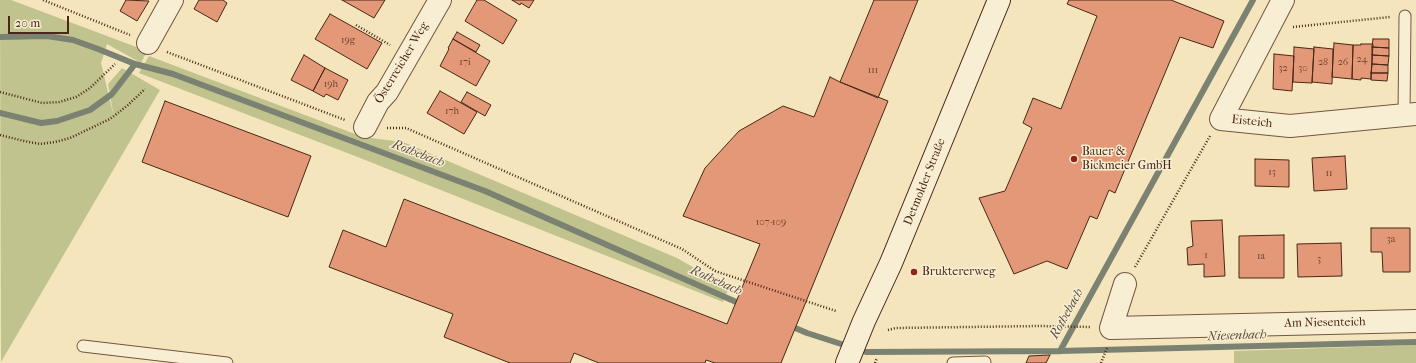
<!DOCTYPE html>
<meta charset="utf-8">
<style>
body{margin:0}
#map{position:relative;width:1416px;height:363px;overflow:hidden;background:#f4e5bc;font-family:"IM FELL French Canon",serif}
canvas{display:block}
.scale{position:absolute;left:8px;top:16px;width:61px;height:18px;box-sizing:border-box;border:2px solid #4a2718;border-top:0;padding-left:5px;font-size:12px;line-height:14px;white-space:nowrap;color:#4a2718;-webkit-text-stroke:3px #f8eed3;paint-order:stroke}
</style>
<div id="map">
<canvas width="1416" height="363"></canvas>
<div class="scale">20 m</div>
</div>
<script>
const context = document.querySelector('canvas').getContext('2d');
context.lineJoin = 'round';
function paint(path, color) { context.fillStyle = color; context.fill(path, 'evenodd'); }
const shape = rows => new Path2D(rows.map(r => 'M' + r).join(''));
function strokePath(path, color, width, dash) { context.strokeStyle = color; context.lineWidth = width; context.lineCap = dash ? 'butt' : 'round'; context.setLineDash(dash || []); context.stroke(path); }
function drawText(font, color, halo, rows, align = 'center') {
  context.font = font + ' "IM FELL French Canon",serif'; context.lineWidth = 3; context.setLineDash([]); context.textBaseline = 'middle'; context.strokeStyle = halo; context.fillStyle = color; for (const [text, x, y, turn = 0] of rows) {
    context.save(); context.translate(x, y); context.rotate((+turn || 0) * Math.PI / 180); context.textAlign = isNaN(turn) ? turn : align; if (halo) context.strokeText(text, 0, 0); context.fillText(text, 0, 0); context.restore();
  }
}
const green = shape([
 [0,0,11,0,147,51,141,63,107,44,101,63,114,117,108,84,122,68,160,90,1,362],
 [149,56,363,137,403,142,677,258,710,277,730,285,723,302,355,156,139,73],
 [1416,345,1416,363,1234,363,1234,351]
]);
const stream = shape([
 [0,37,47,36,73,40,98,49,135,64,173,74,485,191,743,305],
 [0,113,41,123,57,121,90,110,112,94,135,64],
 [788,325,807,333,866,352,1060,351,1416,342],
 [1060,351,1253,0]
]);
const building = shape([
 [126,0,149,1,137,21,120,11,126,0],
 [199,0,223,0,227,3,217,22,194,9,199,0],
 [342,0,385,0,374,18,342,0],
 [477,0,484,0,517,20,503,44,465,21,477,0],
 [512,0,534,0,529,8,521,3,520,5,512,0],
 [874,0,918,0,878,98,840,82,874,0],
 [1069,0,1171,0,1224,21,1213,48,1180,37,1115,193,1109,190,1097,219,1090,216,1067,269,1047,261,1014,274,979,198,1005,191,1032,128,1023,123,1033,98,1061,109,1097,16,1067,4,1069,0],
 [330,14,382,43,367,69,315,39,330,14],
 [457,32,480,45,476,52,453,39,457,32],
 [453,39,490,61,476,86,440,66,449,49,448,48,453,39],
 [1373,39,1389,39,1389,48,1372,47,1373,39],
 [1334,43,1353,45,1352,79,1332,77,1334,43],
 [1361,44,1373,44,1371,79,1361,78,1361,80,1352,79,1353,45,1361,45,1361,44],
 [1294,47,1314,49,1312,83,1293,82,1294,47],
 [1314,47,1333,49,1332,84,1312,82,1314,47],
 [1372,47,1389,48,1389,56,1372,55,1372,47],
 [1274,54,1294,56,1292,91,1273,89,1274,54],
 [304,55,325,68,313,91,291,80,304,55],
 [1372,55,1389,56,1388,65,1372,64,1372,55],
 [1372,64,1388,65,1388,73,1371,73,1372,64],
 [325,68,348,80,338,100,326,94,324,97,313,91,325,68],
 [1371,73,1388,73,1387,81,1371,80,1371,73],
 [830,77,840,82,888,101,781,363,715,363,706,360,705,363,599,363,574,353,570,363,510,363,444,337,453,314,329,267,343,230,386,247,404,199,727,324,760,244,683,216,705,168,739,131,783,106,814,117,830,77],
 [440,91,477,112,464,134,427,113,440,91],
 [467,92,491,105,485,116,461,102,467,92],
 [165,101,311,156,288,217,142,162,165,101],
 [1345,156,1347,189,1314,191,1312,158,1345,156],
 [1255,159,1289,160,1289,187,1255,186,1255,159],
 [1222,220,1225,276,1204,277,1204,264,1188,265,1187,248,1193,246,1191,221,1222,220],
 [1371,228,1410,228,1410,272,1383,272,1382,252,1371,252,1371,228],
 [1284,235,1284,278,1239,278,1239,236,1284,235],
 [1341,243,1342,276,1298,277,1297,244,1341,243],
 [1050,355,1046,363,1026,363,1029,356,1050,355]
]);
const path = shape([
 [43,0,130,35],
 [356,25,390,45],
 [1293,27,1390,17],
 [167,52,345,120],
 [0,92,42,103,59,102,76,97,90,88,115,64],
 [387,128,406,128,682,249,715,271,836,311],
 [0,135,24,141,40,144,55,142,70,138,110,119,128,105,145,89],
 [1135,267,1210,136],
 [888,330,896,328,1039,326,1091,327],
 [875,363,877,358],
 [1101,363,1107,348]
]);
const lane = shape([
 [1404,115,1405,16],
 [83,346,227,363],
 [953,363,985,362]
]);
const street = shape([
 [1283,0,1221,119,1290,126,1416,114],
 [148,43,172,0],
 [365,127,378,102,387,92,440,0],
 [1125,284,1111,328,1416,321]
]);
const secondary = shape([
 [847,363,864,321,891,263,999,0]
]);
const markers = [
 [1074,159,4,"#8f2418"],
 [914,272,4,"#8f2418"]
];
const numberNames = [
 ["19g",348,41],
 ["24",1362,60],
 ["17i",465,63],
 ["28",1323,63],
 ["26",1343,63],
 ["32",1283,69],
 ["30",1303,69],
 ["111",873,71],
 ["19h",331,85],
 ["17h",452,112],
 ["13",1272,173],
 ["11",1329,174],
 ["107-109",771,223],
 ["3a",1391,240],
 ["1",1206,256],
 ["1a",1261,257],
 ["3",1319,260]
];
const streetNames = [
 ["Österreicher Weg",402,63,-59],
 ["Eisteich",1252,122,6],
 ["Detmolder Straße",925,182,-68],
 ["Am Niesenteich",1325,323,-1]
];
const poiNames = [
 ["Bauer &",1082,152],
 ["Bickmeier GmbH",1082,166],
 ["Bruktererweg",922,272]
];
const waterNames = [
 ["Rothebach",418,154,21],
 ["Rothebach",716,281,24],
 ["Rothebach",1067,314,-61],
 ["Niesenbach",1237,336,-2]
];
paint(green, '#c0c38d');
strokePath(stream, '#7b8271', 6);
paint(building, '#e39877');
strokePath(building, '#4a2718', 1);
strokePath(lane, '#745641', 13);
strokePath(street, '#745641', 24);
strokePath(secondary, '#4a2718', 24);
strokePath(path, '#4a2718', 2.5, [1, 2]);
strokePath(lane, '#f8eed3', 11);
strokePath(street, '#f8eed3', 22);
strokePath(secondary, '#f8eed3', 22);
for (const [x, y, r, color] of markers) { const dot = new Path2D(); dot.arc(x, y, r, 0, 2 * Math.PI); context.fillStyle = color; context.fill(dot); strokePath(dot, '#f8eed3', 1.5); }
drawText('10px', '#704330', null, numberNames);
drawText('12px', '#4a2718', '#f8eed3', streetNames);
drawText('12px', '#4a2718', '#f8eed3', poiNames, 'left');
drawText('italic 13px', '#5e4d3d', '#f8eed3', waterNames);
</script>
